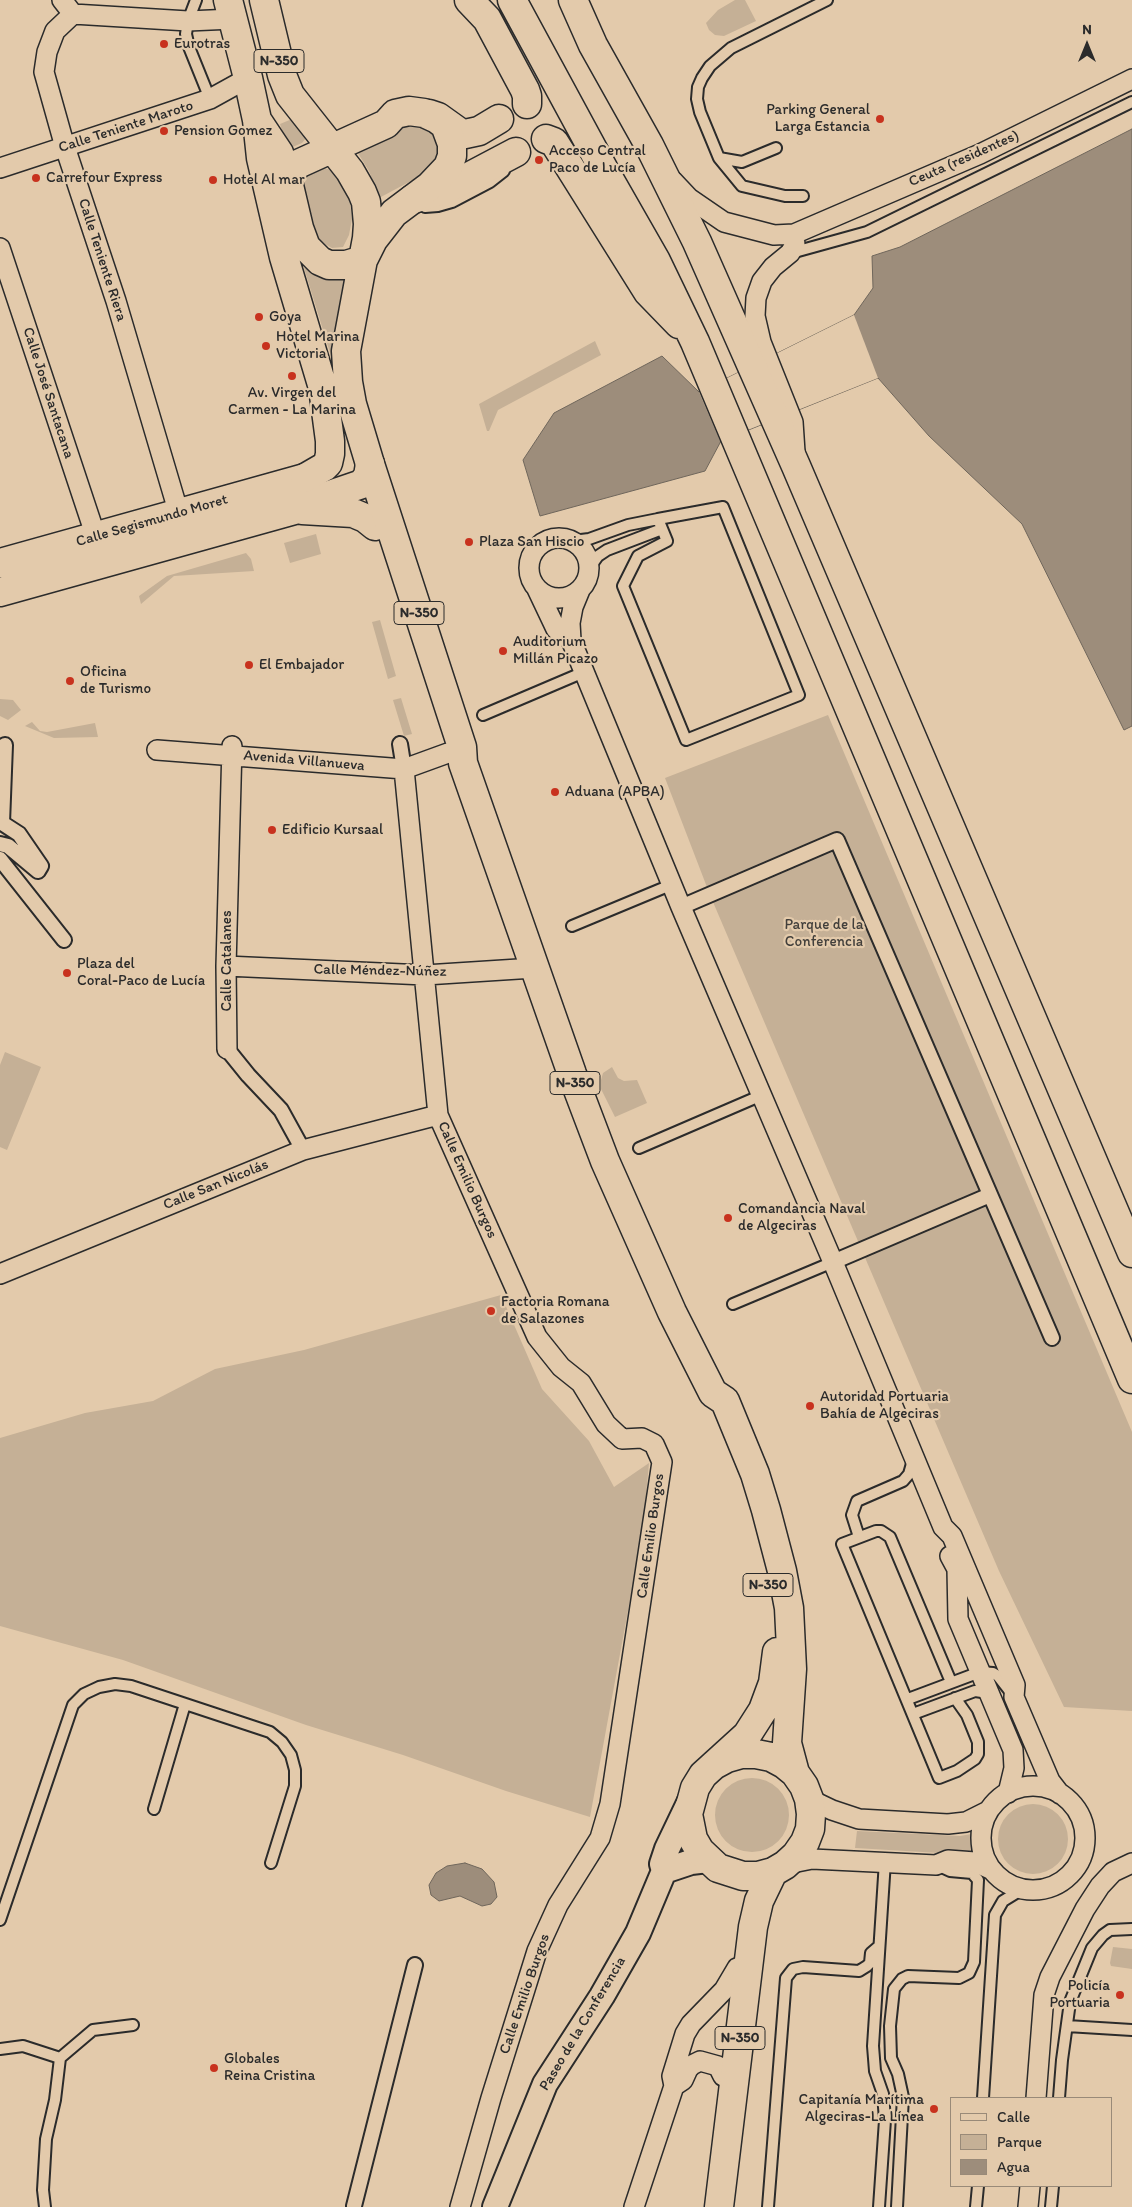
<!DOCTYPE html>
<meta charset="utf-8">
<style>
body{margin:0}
#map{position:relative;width:1132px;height:2207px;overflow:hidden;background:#e3caab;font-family:Itim,sans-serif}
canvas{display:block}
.legend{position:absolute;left:950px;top:2097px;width:162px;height:90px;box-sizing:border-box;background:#e3caab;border:1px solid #998a78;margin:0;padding:6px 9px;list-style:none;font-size:15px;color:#2b2b2b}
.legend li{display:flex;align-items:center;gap:10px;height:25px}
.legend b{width:25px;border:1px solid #998a78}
.north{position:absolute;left:1062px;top:20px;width:50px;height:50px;-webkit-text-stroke:4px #e3caab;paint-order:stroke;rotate:0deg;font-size:14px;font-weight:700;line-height:20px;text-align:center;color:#2b2b2b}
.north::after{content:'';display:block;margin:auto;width:18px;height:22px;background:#2b2b2b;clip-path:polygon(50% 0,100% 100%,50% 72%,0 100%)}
</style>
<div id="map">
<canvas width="1132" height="2207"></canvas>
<ul class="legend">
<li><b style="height:6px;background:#e3caab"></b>Calle</li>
<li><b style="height:14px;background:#c5b096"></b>Parque</li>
<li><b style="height:14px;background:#9d8d7b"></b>Agua</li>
</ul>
<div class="north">N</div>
</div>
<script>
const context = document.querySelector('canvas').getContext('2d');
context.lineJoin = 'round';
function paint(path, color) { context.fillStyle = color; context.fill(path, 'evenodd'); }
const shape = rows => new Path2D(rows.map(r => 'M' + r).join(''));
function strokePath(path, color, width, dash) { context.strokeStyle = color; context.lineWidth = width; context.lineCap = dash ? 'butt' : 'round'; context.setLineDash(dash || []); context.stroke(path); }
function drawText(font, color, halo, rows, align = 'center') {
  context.font = font + ' Itim,sans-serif'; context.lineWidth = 4.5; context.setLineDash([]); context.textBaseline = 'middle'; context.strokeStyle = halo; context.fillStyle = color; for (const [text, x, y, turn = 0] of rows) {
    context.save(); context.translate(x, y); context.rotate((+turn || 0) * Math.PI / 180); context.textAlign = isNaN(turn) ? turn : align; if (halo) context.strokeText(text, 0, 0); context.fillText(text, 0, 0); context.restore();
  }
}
const green = shape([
 [735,0,745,0,756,21,724,36,715,35,709,30,706,23,718,10],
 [292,119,307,137,302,143,288,149,280,124],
 [415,122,426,126,434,134,438,147,436,162,426,173,379,198,369,171,356,150,379,134],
 [316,166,332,170,345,189,350,203,352,219,349,235,343,247,332,248,323,243,312,232,301,194,309,170],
 [304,268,345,279,331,356],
 [595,341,601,355,498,410,489,431,487,431,479,404],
 [316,534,321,554,290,563,284,543],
 [246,553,251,559,254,571,174,576,141,604,139,596,167,576],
 [380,620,396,676,388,679,372,622],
 [401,698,412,734,404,736,393,700],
 [0,699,13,700,21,710,8,720,0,716],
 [828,715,1132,1432,1132,1711,1064,1707,999,1571,710,895,665,778],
 [32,722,40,731,47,732,95,723,98,737,54,738,25,726],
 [5,1052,41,1067,7,1150,0,1147,0,1065],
 [612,1067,618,1078,624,1081,637,1080,647,1103,615,1117,601,1089,601,1080,603,1073],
 [501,1295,542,1389,589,1441,614,1487,649,1463,643,1529,590,1817,506,1791,403,1755,306,1725,123,1660,0,1626,0,1438,85,1413,153,1401,215,1369,304,1350],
 '715 1815a37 37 0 1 1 74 0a37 37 0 1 1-74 0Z',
 '998 1839a35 35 0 1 1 70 0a35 35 0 1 1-70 0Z',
 [857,1831,960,1836,971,1834,970,1842,973,1855,855,1848],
 [1113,1947,1132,1949,1132,1969,1111,1966,1110,1963]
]);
const water = shape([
 [1132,129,1132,726,1124,730,1022,524,929,436,878,378,721,441,705,471,540,516,523,460,554,413,662,356,699,392,854,315,873,288,872,256,900,247,1132,129],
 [465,1863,482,1869,494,1882,497,1897,491,1904,482,1906,460,1896,439,1901,431,1895,429,1885,436,1873,447,1866,465,1863]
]);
const pier = shape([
 [854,315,878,378,720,441,699,392]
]);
const service = shape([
 [196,0,188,21,186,34,189,47,210,99],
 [776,148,742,162,719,158,700,112,697,99,698,87,702,78,710,66,731,48,827,0],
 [719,158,742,186,785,196,803,196],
 [425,207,438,206,452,202,490,182,504,171],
 [791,253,867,232,1132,102],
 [723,507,799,695,686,740,623,586,638,556,667,541,658,519,723,507],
 [573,541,589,539,628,525,658,519],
 [590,567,598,556,607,550,662,529],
 [483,715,584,672],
 [572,926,673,884],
 [639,1148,762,1095],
 [733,1304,833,1262],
 [859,1537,852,1515,857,1501,903,1481,909,1474,913,1460],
 [951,1682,890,1537,881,1531,876,1531,842,1544,939,1778,957,1771,975,1759,978,1754,978,1742,967,1715,955,1698],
 [908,1699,980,1672,993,1673,998,1676,1012,1694],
 [913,1714,975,1691,989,1693],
 [154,1809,185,1704],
 [0,1920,73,1705,84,1694,99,1687,115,1684,131,1686,270,1732,282,1742,291,1755,295,1770,295,1786,271,1863],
 [1067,2026,1132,2030],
 [0,2049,23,2046,60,2058],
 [983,2098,995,1915,1003,1901,1016,1893,1031,1889],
 [1059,2098,1062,2060,1070,2002,1092,1948,1103,1935,1110,1930,1132,1929],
 [45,2207,43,2190,46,2139,55,2100,60,2058,93,2030,133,2025],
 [768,2207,786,1978,793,1969,803,1967,859,1971,867,1966,870,1963,871,1953,878,1947],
 [879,2207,885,2120,883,2094,875,2071,873,2046,885,1861],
 [897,2207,903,2097,898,2074,891,2058,890,2026,894,1989,902,1979,908,1976,959,1978,969,1973,974,1962,978,1880,972,1873,950,1871,937,1865],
 [976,2207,978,2186],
 [1051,2207,1053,2186]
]);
const pedestrian = shape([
 [400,744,404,769],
 [0,844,8,846,38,871,41,866,19,834,2,823,5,745],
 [0,859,64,940],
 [681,907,837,840,1052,1338],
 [227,1049,248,1075,281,1110,303,1150],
 [833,1262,990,1195],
 [354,2206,415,1965]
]);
const minor = shape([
 [62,0,73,14,188,21,233,19],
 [73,14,55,31,47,52,44,72,65,147,116,301,179,514],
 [0,168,210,99,248,78],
 [673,181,689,198,724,222,774,235,794,234,795,245,790,253,773,267,762,281,756,298,755,316,761,342,793,422,795,452],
 [794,234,980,154,1132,79],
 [0,248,96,537],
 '529 568a30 30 0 1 1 60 0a30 30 0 1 1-60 0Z',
 [537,589,556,629,571,640],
 [580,590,573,607,570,623,571,640,681,907,833,1262,943,1527,952,1536,1015,1685,1014,1697,1050,1781,1060,1794],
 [157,750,404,769,448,753],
 [404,769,438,1115,537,1337,561,1367,581,1383,606,1424,622,1439,642,1438,654,1444,662,1462,610,1804,600,1838,558,1905,537,1951,491,2098,460,2207],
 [226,966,425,975,534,968],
 [227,1049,226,966,232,746],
 [0,1274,303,1150,438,1115],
 [950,1556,957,1569,958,1619,1013,1750,1014,1768,1008,1793],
 '981 1838a52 52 0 1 1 104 0a52 52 0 1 1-104 0Z',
 [809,1799,832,1810,859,1819,948,1824,966,1822,988,1811],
 [787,1864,812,1859,936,1865,948,1860,975,1862,992,1870],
 [674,2086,683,2080,688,2069,692,2065,700,2061,718,2066,723,2076],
 [1036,2098,1044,1995,1050,1977,1085,1909,1100,1886,1113,1872,1132,1863],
 [634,2207,674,2086,672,2076,685,2034,691,2024,724,1990,737,1968],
 [1028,2207,1030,2186]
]);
const tertiary = shape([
 [664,1871,691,1862,708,1860],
 [495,2207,545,2084,602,1996,638,1933,664,1871,662,1864,667,1849,690,1801]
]);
const secondary = shape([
 [302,510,353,513,365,518,375,526],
 [0,563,305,478],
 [0,592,298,509,318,499,362,484,368,476,370,464]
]);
const primary = shape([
 [469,0,487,19,525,90,527,96,527,104],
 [512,0,604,170,656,261,695,342,1132,1379],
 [573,0,593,45,649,145,697,242,796,466,1132,1253],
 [429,114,438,117,459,132,465,134,479,131,499,119],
 [546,139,554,142,648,292,679,324],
 [413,199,444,190,516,152]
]);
const trunk = shape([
 [228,0,248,78,257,120,261,158,284,257,323,388,330,441,330,454,328,463,324,467,305,478],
 [264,0,282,75,290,95,350,171,362,192,366,202,368,224,367,238,346,351,348,382,352,404,370,464,462,747,463,763,572,1074,605,1161,672,1312,713,1393,725,1401,755,1474,766,1510,782,1571,789,1608,792,1669,787,1743,795,1773],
 [257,120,279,153,287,177,299,228,306,247,320,261,329,265,346,265,363,260,373,240,394,213,430,186,448,167,452,156,452,144,445,125,437,119,424,113,409,111,395,114,386,124,298,164,287,177,279,196,275,216],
 [714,1765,727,1758,741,1754,756,1754,771,1757,784,1764,795,1773,804,1786,809,1799,811,1814,810,1829,805,1842,796,1855,785,1865,773,1872,758,1876,743,1876,718,1868,700,1851,693,1839,688,1814,695,1788,703,1775,747,1735,763,1710,773,1683,777,1652],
 [719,2207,753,1927,759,1901,773,1872]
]);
const markers = [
 [164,44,5,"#c8321e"],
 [880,119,5,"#c8321e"],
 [164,131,5,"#c8321e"],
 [539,160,5,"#c8321e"],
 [36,178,5,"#c8321e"],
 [213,180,5,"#c8321e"],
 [259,317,5,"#c8321e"],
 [266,346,5,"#c8321e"],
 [292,376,5,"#c8321e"],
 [469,542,5,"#c8321e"],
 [503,651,5,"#c8321e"],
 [249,665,5,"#c8321e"],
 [70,681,5,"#c8321e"],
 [555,792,5,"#c8321e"],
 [272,830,5,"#c8321e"],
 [67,973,5,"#c8321e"],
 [728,1218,5,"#c8321e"],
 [491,1311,5,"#c8321e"],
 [810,1406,5,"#c8321e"],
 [1120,1995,5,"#c8321e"],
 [214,2068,5,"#c8321e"],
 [934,2109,5,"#c8321e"]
];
const shields = [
 [279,61,50],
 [419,613,50],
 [575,1083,50],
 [768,1585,50],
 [740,2038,50]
];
const shieldNames = [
 ["N-350",279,61],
 ["N-350",419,613],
 ["N-350",575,1083],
 ["N-350",768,1585],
 ["N-350",740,2038]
];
const poiNames = [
 ["Eurotras",174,44],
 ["Parking General",870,110,"right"],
 ["Larga Estancia",870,127,"right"],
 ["Pension Gomez",174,131],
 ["Acceso Central",549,151],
 ["Paco de Lucía",549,168],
 ["Carrefour Express",46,178],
 ["Hotel Al mar",223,180],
 ["Goya",269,317],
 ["Hotel Marina",276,337],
 ["Victoria",276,354],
 ["Av. Virgen del",292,393,"center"],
 ["Carmen - La Marina",292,410,"center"],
 ["Plaza San Hiscio",479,542],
 ["Auditorium",513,642],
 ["Millán Picazo",513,659],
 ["El Embajador",259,665],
 ["Oficina",80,672],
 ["de Turismo",80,689],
 ["Aduana (APBA)",565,792],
 ["Edificio Kursaal",282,830],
 ["Plaza del",77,964],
 ["Coral-Paco de Lucía",77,981],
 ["Comandancia Naval",738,1209],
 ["de Algeciras",738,1226],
 ["Factoria Romana",501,1302],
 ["de Salazones",501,1319],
 ["Autoridad Portuaria",820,1397],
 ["Bahía de Algeciras",820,1414],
 ["Policía",1110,1986,"right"],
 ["Portuaria",1110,2003,"right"],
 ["Globales",224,2059],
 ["Reina Cristina",224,2076],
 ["Capitanía Marítima",924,2100,"right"],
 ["Algeciras-La Línea",924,2117,"right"]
];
const streetNames = [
 ["Calle Teniente Maroto",126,127,-18],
 ["Ceuta (residentes)",964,159,-24],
 ["Calle Teniente Riera",102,260,72],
 ["Calle José Santacana",48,393,72],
 ["Calle Segismundo Moret",152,521,-16],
 ["Avenida Villanueva",304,761,5],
 ["Calle Catalanes",227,961,-90],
 ["Calle Méndez-Núñez",380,971,1],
 ["Calle Emilio Burgos",467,1180,66],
 ["Calle San Nicolás",216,1185,-22],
 ["Calle Emilio Burgos",651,1536,-82],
 ["Calle Emilio Burgos",525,1994,-71],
 ["Paseo de la Conferencia",583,2024,-59]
];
const parkNames = [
 ["Parque de la",824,925],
 ["Conferencia",824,942]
];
paint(green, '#c5b096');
paint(water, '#9d8d7b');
strokePath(water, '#6f665b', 1);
paint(pier, '#e3caab');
strokePath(service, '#2b2b2b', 14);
strokePath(pedestrian, '#2b2b2b', 18);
strokePath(minor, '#2b2b2b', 22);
strokePath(tertiary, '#2b2b2b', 28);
strokePath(secondary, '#2b2b2b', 31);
strokePath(primary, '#2b2b2b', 31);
strokePath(trunk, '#2b2b2b', 31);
strokePath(service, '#e3caab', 10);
strokePath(pedestrian, '#e3caab', 14);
strokePath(minor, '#e3caab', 19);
strokePath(tertiary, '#e3caab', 24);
strokePath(secondary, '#e3caab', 28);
strokePath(primary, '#e3caab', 28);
strokePath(trunk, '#e3caab', 28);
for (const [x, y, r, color] of markers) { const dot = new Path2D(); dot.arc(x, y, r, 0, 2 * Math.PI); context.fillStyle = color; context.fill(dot); strokePath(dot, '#e3caab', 2); }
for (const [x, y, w] of shields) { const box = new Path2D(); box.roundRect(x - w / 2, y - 11.5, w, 23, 4); context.fillStyle = '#e3caab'; context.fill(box); strokePath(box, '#2b2b2b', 1); }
drawText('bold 14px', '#2b2b2b', null, shieldNames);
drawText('15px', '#2b2b2b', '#e3caab', poiNames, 'left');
drawText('15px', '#2b2b2b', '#e3caab', streetNames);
drawText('15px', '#423f3b', '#e3caab', parkNames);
</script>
